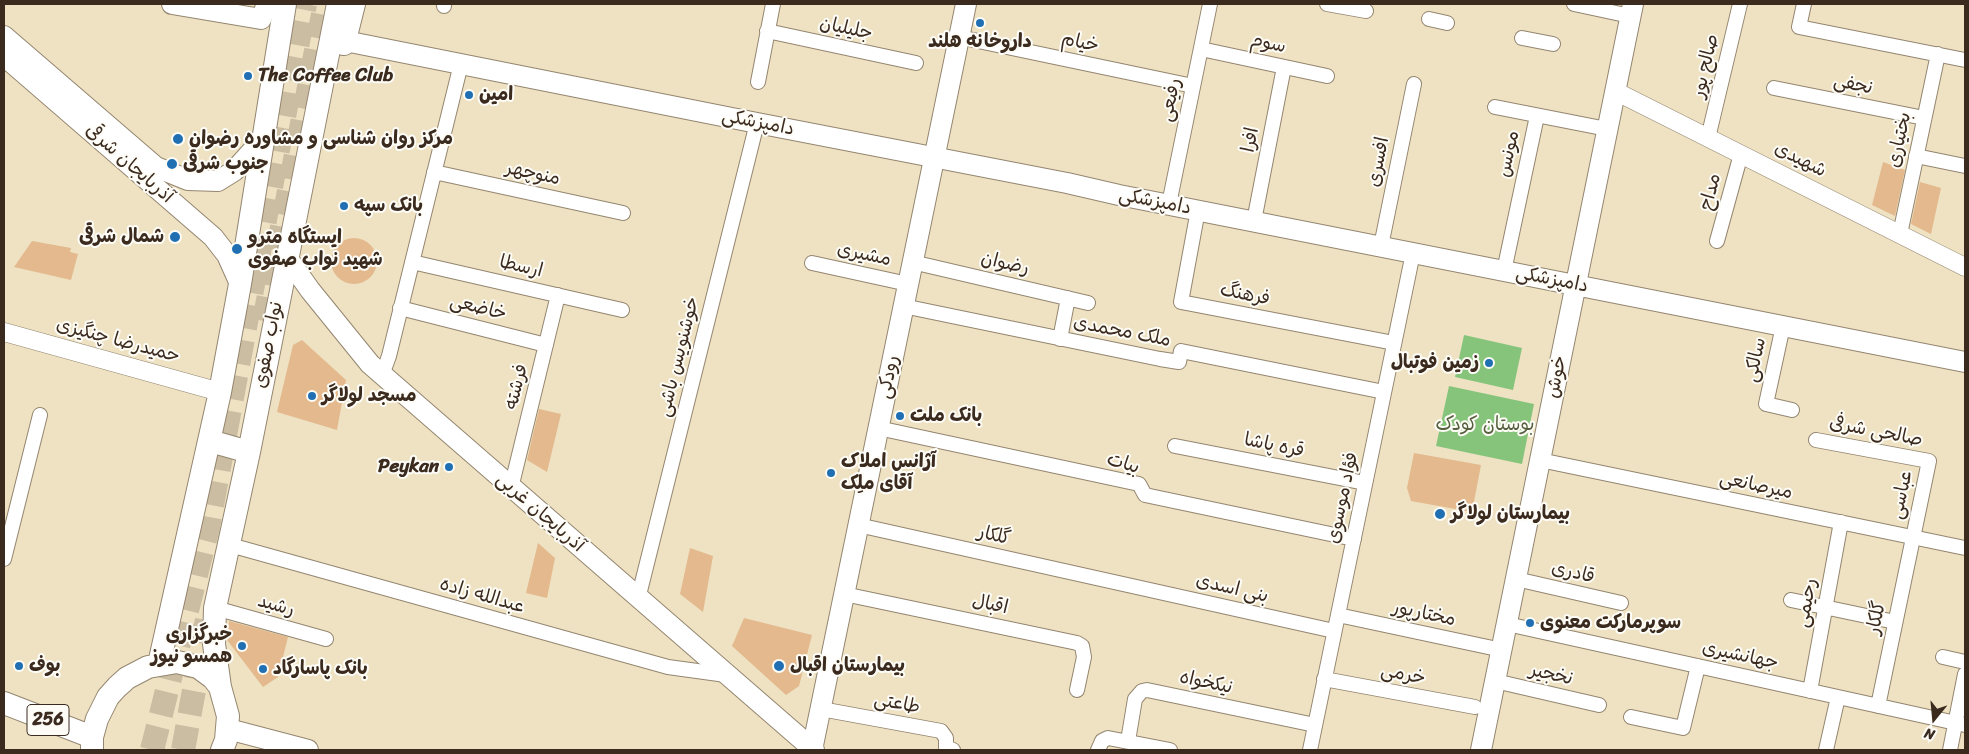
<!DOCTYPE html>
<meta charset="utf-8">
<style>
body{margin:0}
#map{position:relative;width:1969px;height:754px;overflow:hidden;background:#eee2c3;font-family:Sriracha,sans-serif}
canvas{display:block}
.frame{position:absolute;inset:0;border:5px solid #3b2a1e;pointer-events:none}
.north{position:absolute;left:1909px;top:694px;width:50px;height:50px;-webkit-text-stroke:4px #fdfcf7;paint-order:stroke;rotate:197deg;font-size:14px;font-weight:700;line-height:20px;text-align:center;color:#3b2a1e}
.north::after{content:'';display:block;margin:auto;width:18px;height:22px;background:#3b2a1e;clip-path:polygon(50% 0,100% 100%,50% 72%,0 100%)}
</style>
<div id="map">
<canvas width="1969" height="754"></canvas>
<div class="frame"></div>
<div class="north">N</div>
</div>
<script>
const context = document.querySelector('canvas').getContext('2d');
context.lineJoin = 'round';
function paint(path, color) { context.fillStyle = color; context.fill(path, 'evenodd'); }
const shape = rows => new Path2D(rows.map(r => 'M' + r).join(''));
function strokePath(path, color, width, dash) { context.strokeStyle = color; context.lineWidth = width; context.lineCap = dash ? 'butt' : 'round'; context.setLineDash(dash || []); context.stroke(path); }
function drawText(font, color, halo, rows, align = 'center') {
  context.font = font + ' Sriracha,"Playpen Sans Arabic",sans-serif'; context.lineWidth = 4; context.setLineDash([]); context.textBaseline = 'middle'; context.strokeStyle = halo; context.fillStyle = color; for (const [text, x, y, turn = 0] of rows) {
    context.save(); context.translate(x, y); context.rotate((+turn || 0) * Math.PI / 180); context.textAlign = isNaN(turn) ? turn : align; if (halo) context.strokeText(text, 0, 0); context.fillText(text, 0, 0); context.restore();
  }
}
const green = shape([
 [1464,335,1522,348,1513,390,1455,377],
 [1449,386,1534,404,1522,464,1436,446]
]);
const building = shape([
 [1883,162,1905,170,1895,216,1872,205],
 [1920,182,1941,188,1931,234,1911,224],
 '331 261a23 23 0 1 1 46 0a23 23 0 1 1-46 0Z',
 [32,241,71,248,70,252,78,254,71,280,14,267],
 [302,340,346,380,337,430,277,412,293,345],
 [539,409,561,414,547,472,527,460],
 [1414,453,1481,465,1472,512,1411,501,1407,488],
 [538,543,555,558,547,598,526,593],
 [690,548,713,556,703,612,680,594],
 [744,618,812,635,799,686,786,695,732,646],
 [229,621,288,637,278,677,263,687,227,640]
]);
const trunkTunnel = shape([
 [264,321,325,4],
 [152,750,208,527,305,4],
 [183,750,208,614]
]);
const minor = shape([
 [1327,4,1366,11],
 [1574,4,1630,16],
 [1804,4,1799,27,1965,60],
 [444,6,444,4],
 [1429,19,1447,23],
 [767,31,916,63],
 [959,37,1193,86],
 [1522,38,1553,44],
 [1201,49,1327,76],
 [758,82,773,4],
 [1774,88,1924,118],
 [1495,107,1607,129],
 [1708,138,1740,4],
 [1916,156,1965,166],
 [434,172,623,213],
 [1169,204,1210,4],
 [1198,210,1181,302,1394,343],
 [1254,221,1284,67],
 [1900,234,1938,54],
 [1717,241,1741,154],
 [1381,246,1414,84],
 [412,262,622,310],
 [912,262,1088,303],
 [812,263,908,284],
 [1504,271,1537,116],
 [903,306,1160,359,1179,362,1181,351,1384,392],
 [400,308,546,345],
 [1783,326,1766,404,1792,410],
 [1060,339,1068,298],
 [382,375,389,356,461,64],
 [878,428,1139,484,1145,495,1354,539],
 [1816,440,1929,461,1878,706],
 [1175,446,1365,483],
 [1540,460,1965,548],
 [511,488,558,295],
 [858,525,1334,631],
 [230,545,668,667,726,675],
 [4,559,40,415],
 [1516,579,1621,603],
 [844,594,1077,643,1082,646,1084,657,1077,690],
 [638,599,757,123],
 [1791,600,1895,622],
 [215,608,326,639],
 [1338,615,1502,650],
 [1507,624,1965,725],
 [1943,657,1965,662],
 [1324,679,1475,707],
 [1495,681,1599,705],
 [1810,691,1841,522],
 [821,709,941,731,946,738,946,747,953,750],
 [1631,717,1683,728,1698,666],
 [1128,741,1135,699,1142,691,1147,690,1315,725],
 [1098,750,1102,741,1108,738,1170,750],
 [1310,750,1413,253],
 [1826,750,1838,697],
 [1950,750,1965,674]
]);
const tertiary = shape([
 [1615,91,1965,267],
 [4,332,220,392]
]);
const secondary = shape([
 [172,4,261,19,267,4],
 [4,36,156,167,188,180,218,181,234,171,264,138],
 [345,41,757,123,1067,183,1119,195,1965,362],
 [4,56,213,237,227,255,240,284],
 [286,256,310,290,370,364,814,750],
 [228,729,308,750],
 [812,750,966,4],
 [1481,750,1633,4]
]);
const primary = shape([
 [344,44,354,4],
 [210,441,249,452],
 [159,664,220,392,240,284,285,4],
 [220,687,214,644,215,608,249,452,338,4],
 [4,703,92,737],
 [92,750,92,737,97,719,108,697,117,687,127,678,148,667,177,662,198,667,213,678,220,687,228,716,226,740,222,750]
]);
const markers = [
 [980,23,5,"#1f6fb2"],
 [248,76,5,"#1f6fb2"],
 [469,95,5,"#1f6fb2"],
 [178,139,6,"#1f6fb2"],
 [172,164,6,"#1f6fb2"],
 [344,206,5,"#1f6fb2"],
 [175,237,6,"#1f6fb2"],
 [237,249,6,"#1f6fb2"],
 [1489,363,5,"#1f6fb2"],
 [312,396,5,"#1f6fb2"],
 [900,416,5,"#1f6fb2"],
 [449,467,5,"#1f6fb2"],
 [831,473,5,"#1f6fb2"],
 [1440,514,6,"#1f6fb2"],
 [1530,623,5,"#1f6fb2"],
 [242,646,5,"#1f6fb2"],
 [19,666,5,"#1f6fb2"],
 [779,666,6,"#1f6fb2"],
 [263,669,5,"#1f6fb2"]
];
const shields = [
 [48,720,42]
];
const shieldNames = [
 ["256",48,720]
];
const streetNames = [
 ["جلیلیان",846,29,12],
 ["خیام",1080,43,12],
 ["سوم",1268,44,12],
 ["صالح پور",1706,66,-77],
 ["نجفی",1853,85,12],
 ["رفیعی",1171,100,-78],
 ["دامپزشکی",758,123,11],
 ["افرا",1251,140,-79],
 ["بختیاری",1900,140,-78],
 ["مونس",1509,154,-78],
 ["شهیدی",1800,160,27],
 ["افسری",1379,162,-79],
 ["آذربایجان شرقی",129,164,41],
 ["منوچهر",533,174,12],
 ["مداح",1711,192,-75],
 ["دامپزشکی",1155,202,11],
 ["مشیری",864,255,12],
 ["رضوان",1005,264,13],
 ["ارسطا",521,267,13],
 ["دامپزشکی",1552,280,11],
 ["فرهنگ",1245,295,11],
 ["خاضعی",478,308,14],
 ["ملک محمدی",1122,332,11],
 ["حمیدرضا چنگیزی",118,341,15],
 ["نواب صفوی",269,345,-79],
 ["خوشنویس باشی",679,357,-76],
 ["سالکی",1756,360,-78],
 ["رودکی",889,377,-78],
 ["خوش",1557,377,-79],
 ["فرشته",517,387,-76],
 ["صالحی شرفی",1876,432,11],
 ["قره پاشا",1274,446,11],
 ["بیات",1123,464,17],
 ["میرصانعی",1756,486,12],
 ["عباسی",1902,495,-78],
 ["فؤاد موسوی",1343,498,-78],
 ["آذربایجان غربی",540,513,41],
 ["گلکار",994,536,13],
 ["قادری",1573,573,13],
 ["بنی اسدی",1232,589,13],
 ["عبدالله زاده",482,596,16],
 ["رحیمی",1807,603,-80],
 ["اقبال",990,605,12],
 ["رشید",276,606,16],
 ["مختارپور",1424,614,12],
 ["گلکار",1877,618,-78],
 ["جهانشیری",1740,656,12],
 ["خرمی",1403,675,11],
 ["نخجیر",1551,675,13],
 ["نیکخواه",1206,683,12],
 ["طاعتی",897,704,11]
];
const poiNames = [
 ["داروخانه هلند",980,42,"center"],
 ["The Coffee Club",258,76],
 ["امین",479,95],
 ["مرکز روان شناسی و مشاوره رضوان",189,139],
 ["جنوب شرقی",183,164],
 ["بانک سپه",354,206],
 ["شمال شرقی",164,237,"right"],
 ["ایستگاه مترو",248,238],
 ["شهید نواب صفوی",248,260],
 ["زمین فوتبال",1479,363,"right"],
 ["مسجد لولاگر",322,396],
 ["بانک ملت",910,416],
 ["آژانس املاک",841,462],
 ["آقای ملِک",841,484],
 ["Peykan",439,467,"right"],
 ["بیمارستان لولاگر",1451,514],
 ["سوپرمارکت معنوی",1540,623],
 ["خبرگزاری",232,635,"right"],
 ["همسو نیوز",232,657,"right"],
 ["بوف",29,666],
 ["بیمارستان اقبال",790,666],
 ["بانک پاسارگاد",273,669]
];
const parkNames = [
 ["بوستان کودک",1485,425]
];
paint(green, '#87c47b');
paint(building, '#e3b98d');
strokePath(trunkTunnel, '#cabda2', 24, [24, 12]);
strokePath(minor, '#948670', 16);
strokePath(tertiary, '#948670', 19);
strokePath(secondary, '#948670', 22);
strokePath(primary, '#948670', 24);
strokePath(minor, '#fff', 14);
strokePath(tertiary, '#fff', 18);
strokePath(secondary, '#fff', 20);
strokePath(primary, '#fff', 22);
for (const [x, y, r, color] of markers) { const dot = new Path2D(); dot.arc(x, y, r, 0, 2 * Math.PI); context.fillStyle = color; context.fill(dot); strokePath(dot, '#fdfcf7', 2); }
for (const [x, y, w] of shields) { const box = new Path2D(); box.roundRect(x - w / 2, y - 15.5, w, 31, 4); context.fillStyle = '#fdfcf7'; context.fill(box); strokePath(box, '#3b2a1e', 1); }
drawText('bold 18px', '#3b2a1e', null, shieldNames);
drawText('19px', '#3b2a1e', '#fdfcf7', streetNames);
drawText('bold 19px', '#3b2a1e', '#fdfcf7', poiNames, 'left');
drawText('19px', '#56603f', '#fdfcf7', parkNames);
</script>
